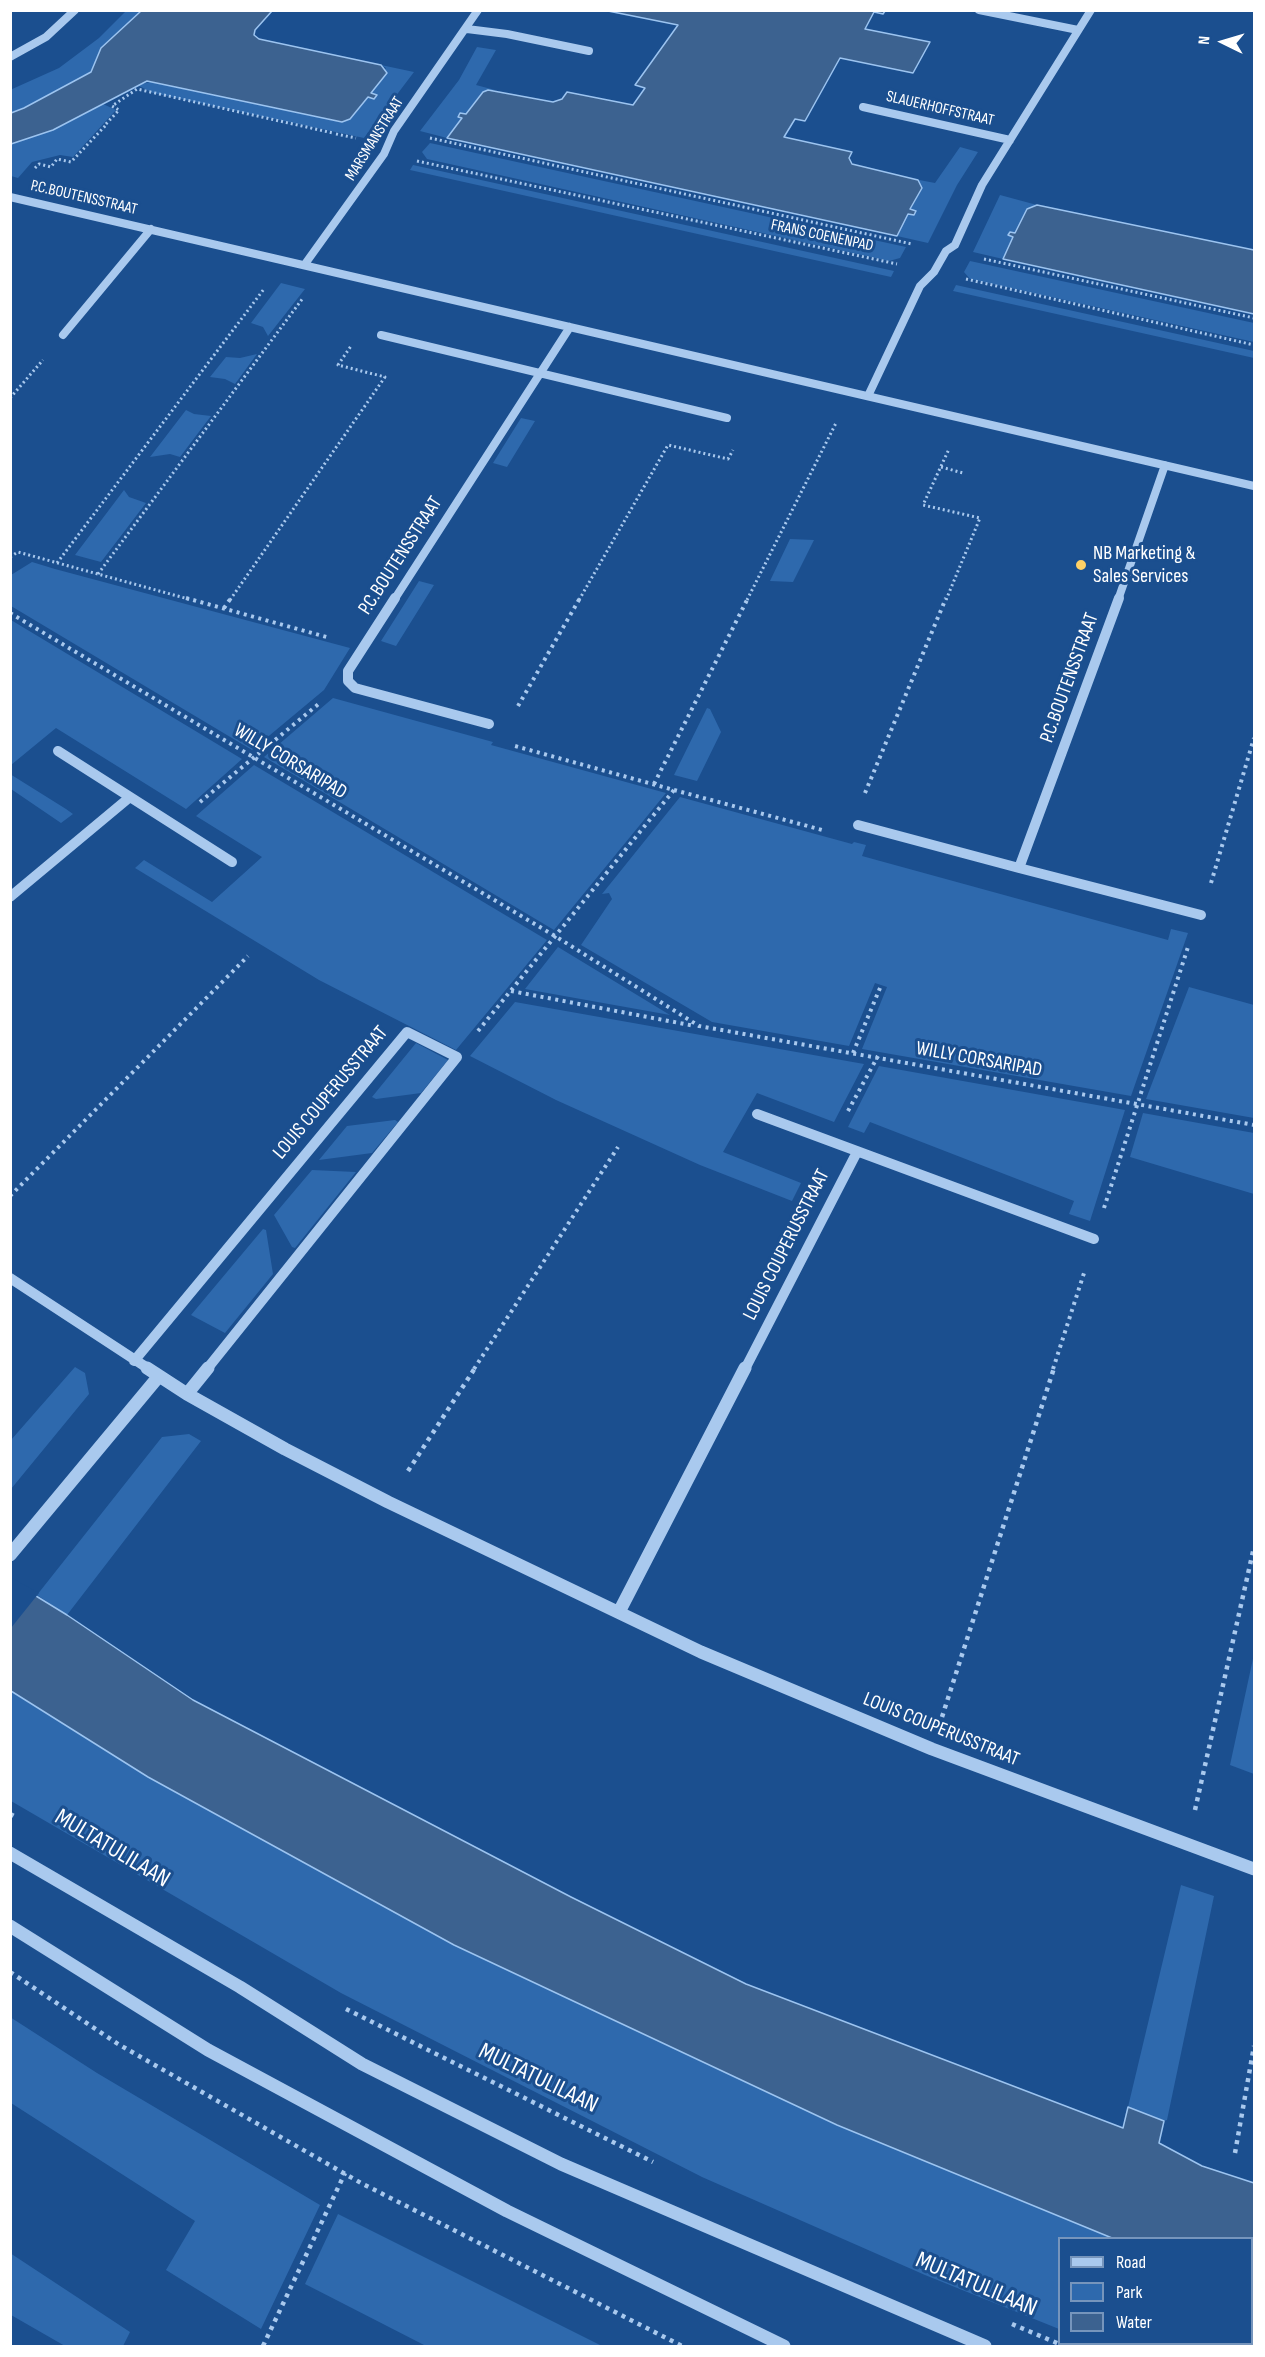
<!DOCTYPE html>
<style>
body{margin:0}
#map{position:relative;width:1265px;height:2357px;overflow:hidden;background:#1b4f8f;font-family:"Sofia Sans Condensed",sans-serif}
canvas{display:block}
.frame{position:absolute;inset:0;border:12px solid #fff;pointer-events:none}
.legend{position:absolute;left:1058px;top:2237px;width:195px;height:108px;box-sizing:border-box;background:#1b4f8f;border:2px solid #7695bc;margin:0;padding:8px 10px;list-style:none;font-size:18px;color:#fff}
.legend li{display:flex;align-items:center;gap:12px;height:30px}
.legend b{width:30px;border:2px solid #7695bc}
.north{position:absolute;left:1193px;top:12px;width:60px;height:60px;-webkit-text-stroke:4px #1b4f8f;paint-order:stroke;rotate:275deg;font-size:16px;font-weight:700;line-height:24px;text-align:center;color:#fff}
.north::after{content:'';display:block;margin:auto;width:21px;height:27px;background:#fff;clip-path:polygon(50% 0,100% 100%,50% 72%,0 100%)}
</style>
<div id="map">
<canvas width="1265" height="2357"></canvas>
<div class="frame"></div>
<ul class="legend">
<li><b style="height:8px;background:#a9c9ee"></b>Road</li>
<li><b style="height:16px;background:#2e69ad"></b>Park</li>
<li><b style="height:16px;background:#3c6290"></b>Water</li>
</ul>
<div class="north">N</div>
</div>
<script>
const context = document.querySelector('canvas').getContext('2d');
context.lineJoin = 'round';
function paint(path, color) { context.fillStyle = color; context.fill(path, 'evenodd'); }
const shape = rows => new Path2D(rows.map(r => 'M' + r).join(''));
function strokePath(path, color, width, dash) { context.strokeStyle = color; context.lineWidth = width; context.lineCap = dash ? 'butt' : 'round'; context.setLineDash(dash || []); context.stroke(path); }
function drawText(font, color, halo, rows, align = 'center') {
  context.font = font + ' "Sofia Sans Condensed",sans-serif'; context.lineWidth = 6; context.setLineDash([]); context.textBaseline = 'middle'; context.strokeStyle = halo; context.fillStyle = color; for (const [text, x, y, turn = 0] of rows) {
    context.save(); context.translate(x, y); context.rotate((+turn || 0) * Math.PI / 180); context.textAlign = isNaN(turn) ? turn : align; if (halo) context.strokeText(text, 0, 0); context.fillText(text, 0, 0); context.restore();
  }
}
const green = shape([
 [126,11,141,11,101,48,91,72,24,108,11,113,10,90,59,68,99,38],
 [477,47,496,50,476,85,495,90,483,92,447,138,420,131,459,80],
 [381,65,414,72,364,138,153,93,137,85,151,82,342,122,350,119,368,97,376,95,370,94,386,68],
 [103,104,116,110,73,157,60,155,32,162,18,178,11,176,10,144,53,130],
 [430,143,906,247,900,258,889,261,427,159,422,152],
 [960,147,978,152,957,185,928,243,897,236,908,214,916,211,910,210,922,188,914,179,935,183],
 [413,165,894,271,891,277,410,170],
 [1000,195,1037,205,1027,209,1003,259,973,252],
 [970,261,1254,323,1254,342,970,279,964,272],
 [281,283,305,289,268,336,263,327,251,323],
 [956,285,1254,351,1254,358,953,291],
 [257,354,235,384,225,379,210,377,226,357,240,358],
 [186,410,194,414,211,416,180,457,170,454,150,457],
 [521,418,535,421,507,467,493,463],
 [124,490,129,497,146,503,101,562,75,555],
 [790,539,814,540,793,582,770,581],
 [32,562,55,569,350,648,324,690,252,750,11,606,11,575],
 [419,581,434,585,396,646,381,641],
 [10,620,11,620,242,759,186,809,56,728,11,765],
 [333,698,493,742,491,745,666,793,554,930,264,757],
 [707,708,710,709,721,732,697,781,674,775],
 [254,765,547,940,456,1050,319,980,135,868,144,860,212,902,262,857,196,816],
 [10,774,66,809,73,814,61,823,11,789],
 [680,797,852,844,854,842,866,845,862,856,1168,940,1171,929,1188,933,1131,1096,862,1049,887,987,875,983,849,1046,712,1022,581,945,612,899,609,893,602,894],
 [558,947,670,1015,525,989],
 [1189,987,1254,1005,1254,1118,1146,1099],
 [515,1002,864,1064,834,1122,757,1093,723,1152,801,1183,792,1201,700,1165,556,1100,470,1056],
 [416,1043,448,1060,421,1093,376,1099,372,1097],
 [879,1066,1125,1110,1090,1221,1069,1214,1074,1201,870,1122,864,1133,848,1127],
 [1143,1113,1254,1133,1254,1194,1130,1157],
 [395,1120,398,1122,372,1153,319,1160,347,1126],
 [312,1170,356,1172,295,1248,292,1247,274,1215],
 [263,1229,266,1230,273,1274,225,1333,191,1315],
 [75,1367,85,1373,89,1394,11,1489,11,1440],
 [189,1434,201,1441,67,1615,37,1595,162,1437],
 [1254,1654,1254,1774,1230,1765],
 [10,1691,148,1777,454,1945,1112,2238,1060,2238,1059,2329,925,2275,702,2177,341,1993,11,1801],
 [1181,1885,1214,1896,1167,2120,1164,2121,1128,2107],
 [10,2017,97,2073,320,2205,261,2329,166,2270,195,2221,11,2103],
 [338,2214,602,2346,426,2346,305,2284],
 [10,2253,130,2332,123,2346,65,2346,11,2315],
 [1252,2290,1254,2291,1254,2346,1102,2346,1095,2344,1252,2344]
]);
const water = shape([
 [141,11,272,11,255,30,254,35,259,39,381,65,387,73,371,93,377,95,374,99,368,97,350,119,342,122,147,81,53,130,11,144,11,113,24,108,91,72,101,48,141,11],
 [608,11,885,11,883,14,874,12,865,29,930,42,913,73,840,58,805,121,795,119,784,137,852,152,849,158,852,164,918,180,922,188,910,209,916,211,914,215,908,214,897,236,447,138,462,118,458,117,460,113,466,114,483,92,488,90,553,102,562,99,567,92,633,105,645,88,635,85,678,25,608,11],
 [1037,205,1254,250,1254,314,1003,259,1013,237,1008,235,1010,232,1015,233,1027,209,1037,205],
 [10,1580,67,1615,193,1700,571,1897,746,1984,1123,2128,1128,2107,1164,2121,1159,2143,1202,2166,1254,2183,1254,2291,1252,2290,1252,2238,1112,2238,837,2125,454,1945,148,1777,11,1691,10,1580]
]);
const pier = shape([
 [10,1577,39,1593,11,1628,10,1628]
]);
const pathFar2 = shape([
 [106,124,119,110,112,106,137,89,333,133],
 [336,134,356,138],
 [430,138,912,244],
 [417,161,897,264],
 [35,168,39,164,51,167,57,159,71,162,106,125],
 [984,259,1254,318],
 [966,279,1254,345],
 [10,398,43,360],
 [941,467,963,473],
 [10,557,18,552,192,600],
 [57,563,264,289],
 [98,574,303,298],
 [230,600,385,377,338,365,351,346],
 [579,600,668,445,728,459,733,450],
 [747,600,836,423],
 [946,600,980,518,923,505,949,449]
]);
const pathFar1 = shape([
 [186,598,330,638],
 [224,608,231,598],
 [10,613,555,936,699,1026,1254,1125],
 [518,706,580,598],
 [654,784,748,598],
 [674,790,826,831],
 [865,793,946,598],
 [200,802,321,702],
 [1211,883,1254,738],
 [511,991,695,1026],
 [478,1031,674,790,515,746],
 [853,1053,880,988],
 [848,1111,878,1056],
 [10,1196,248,956],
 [1104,1208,1188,947],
 [474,1369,618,1147],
 [1053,1369,1085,1270]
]);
const path = shape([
 [408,1471,475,1368],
 [942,1717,1054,1368],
 [1195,1810,1254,1547],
 [10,1814,18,1818],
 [10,1972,118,2044,361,2183,682,2346],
 [346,2009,653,2162],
 [1235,2153,1254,2046],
 [1012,2324,1064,2346],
 [263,2346,345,2173]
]);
const minorFar2 = shape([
 [979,10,1078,30],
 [467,29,507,34,589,51],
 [10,57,46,37,75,10],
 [863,107,1010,140],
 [10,197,1254,486],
 [305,264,384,154,394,131,478,10],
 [63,335,151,229],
 [381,335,727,418],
 [868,396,920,286,934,272,946,251,955,245,982,185,1091,10],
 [394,600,570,327],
 [1118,600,1165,465]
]);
const minorFar1 = shape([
 [395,598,348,671,348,681,355,688,489,724],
 [58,751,232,862],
 [858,825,1019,868,1119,598],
 [1019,868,1201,915],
 [10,897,130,797],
 [757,1114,1094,1239],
 [10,1278,149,1369],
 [134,1361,407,1032,457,1057,207,1369],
 [745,1369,857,1152]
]);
const minor = shape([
 [147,1368,187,1394,285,1449,388,1502,701,1652,932,1749,1254,1869],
 [187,1394,208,1368],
 [10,1555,159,1376],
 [619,1612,745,1368],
 [10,1853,240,1987,362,2064,561,2164,985,2346],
 [10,1926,208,2050,507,2211,784,2346]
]);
const markers = [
 [1081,565,6,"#ffd166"]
];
const farStreetnames = [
 ["SLAUERHOFFSTRAAT",940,109,13],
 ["MARSMANSTRAAT",375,139,-58],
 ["P.C.BOUTENSSTRAAT",84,198,13],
 ["FRANS COENENPAD",822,236,12]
];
const poiNames = [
 ["NB Marketing &",1093,554],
 ["Sales Services",1093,577]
];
const streetNames = [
 ["P.C.BOUTENSSTRAAT",401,556,-57],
 ["P.C.BOUTENSSTRAAT",1070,678,-70],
 ["WILLY CORSARIPAD",290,762,31],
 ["WILLY CORSARIPAD",979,1060,10],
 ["LOUIS COUPERUSSTRAAT",331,1093,-50],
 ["LOUIS COUPERUSSTRAAT",787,1245,-63],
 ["LOUIS COUPERUSSTRAAT",941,1730,22]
];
const nearStreetnames = [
 ["MULTATULILAAN",112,1849,31],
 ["MULTATULILAAN",538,2079,26],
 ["MULTATULILAAN",976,2285,23]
];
paint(green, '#2e69ad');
paint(water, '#3c6290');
strokePath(water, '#9cc4f0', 1.5);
paint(pier, '#1b4f8f');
strokePath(pathFar2, '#a9c9ee', 3, [2, 3]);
strokePath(pathFar1, '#a9c9ee', 4, [3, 4.5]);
strokePath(path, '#a9c9ee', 4.5, [4, 5]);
strokePath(minorFar2, '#a9c9ee', 8);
strokePath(minorFar1, '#a9c9ee', 10);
strokePath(minor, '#a9c9ee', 13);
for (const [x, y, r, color] of markers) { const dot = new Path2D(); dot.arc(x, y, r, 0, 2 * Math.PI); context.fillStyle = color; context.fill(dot); strokePath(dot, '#1b4f8f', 2); }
drawText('16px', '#fff', '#1b4f8f', farStreetnames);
drawText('20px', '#fff', '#1b4f8f', poiNames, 'left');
drawText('20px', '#fff', '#1b4f8f', streetNames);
drawText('24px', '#fff', '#1b4f8f', nearStreetnames);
</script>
